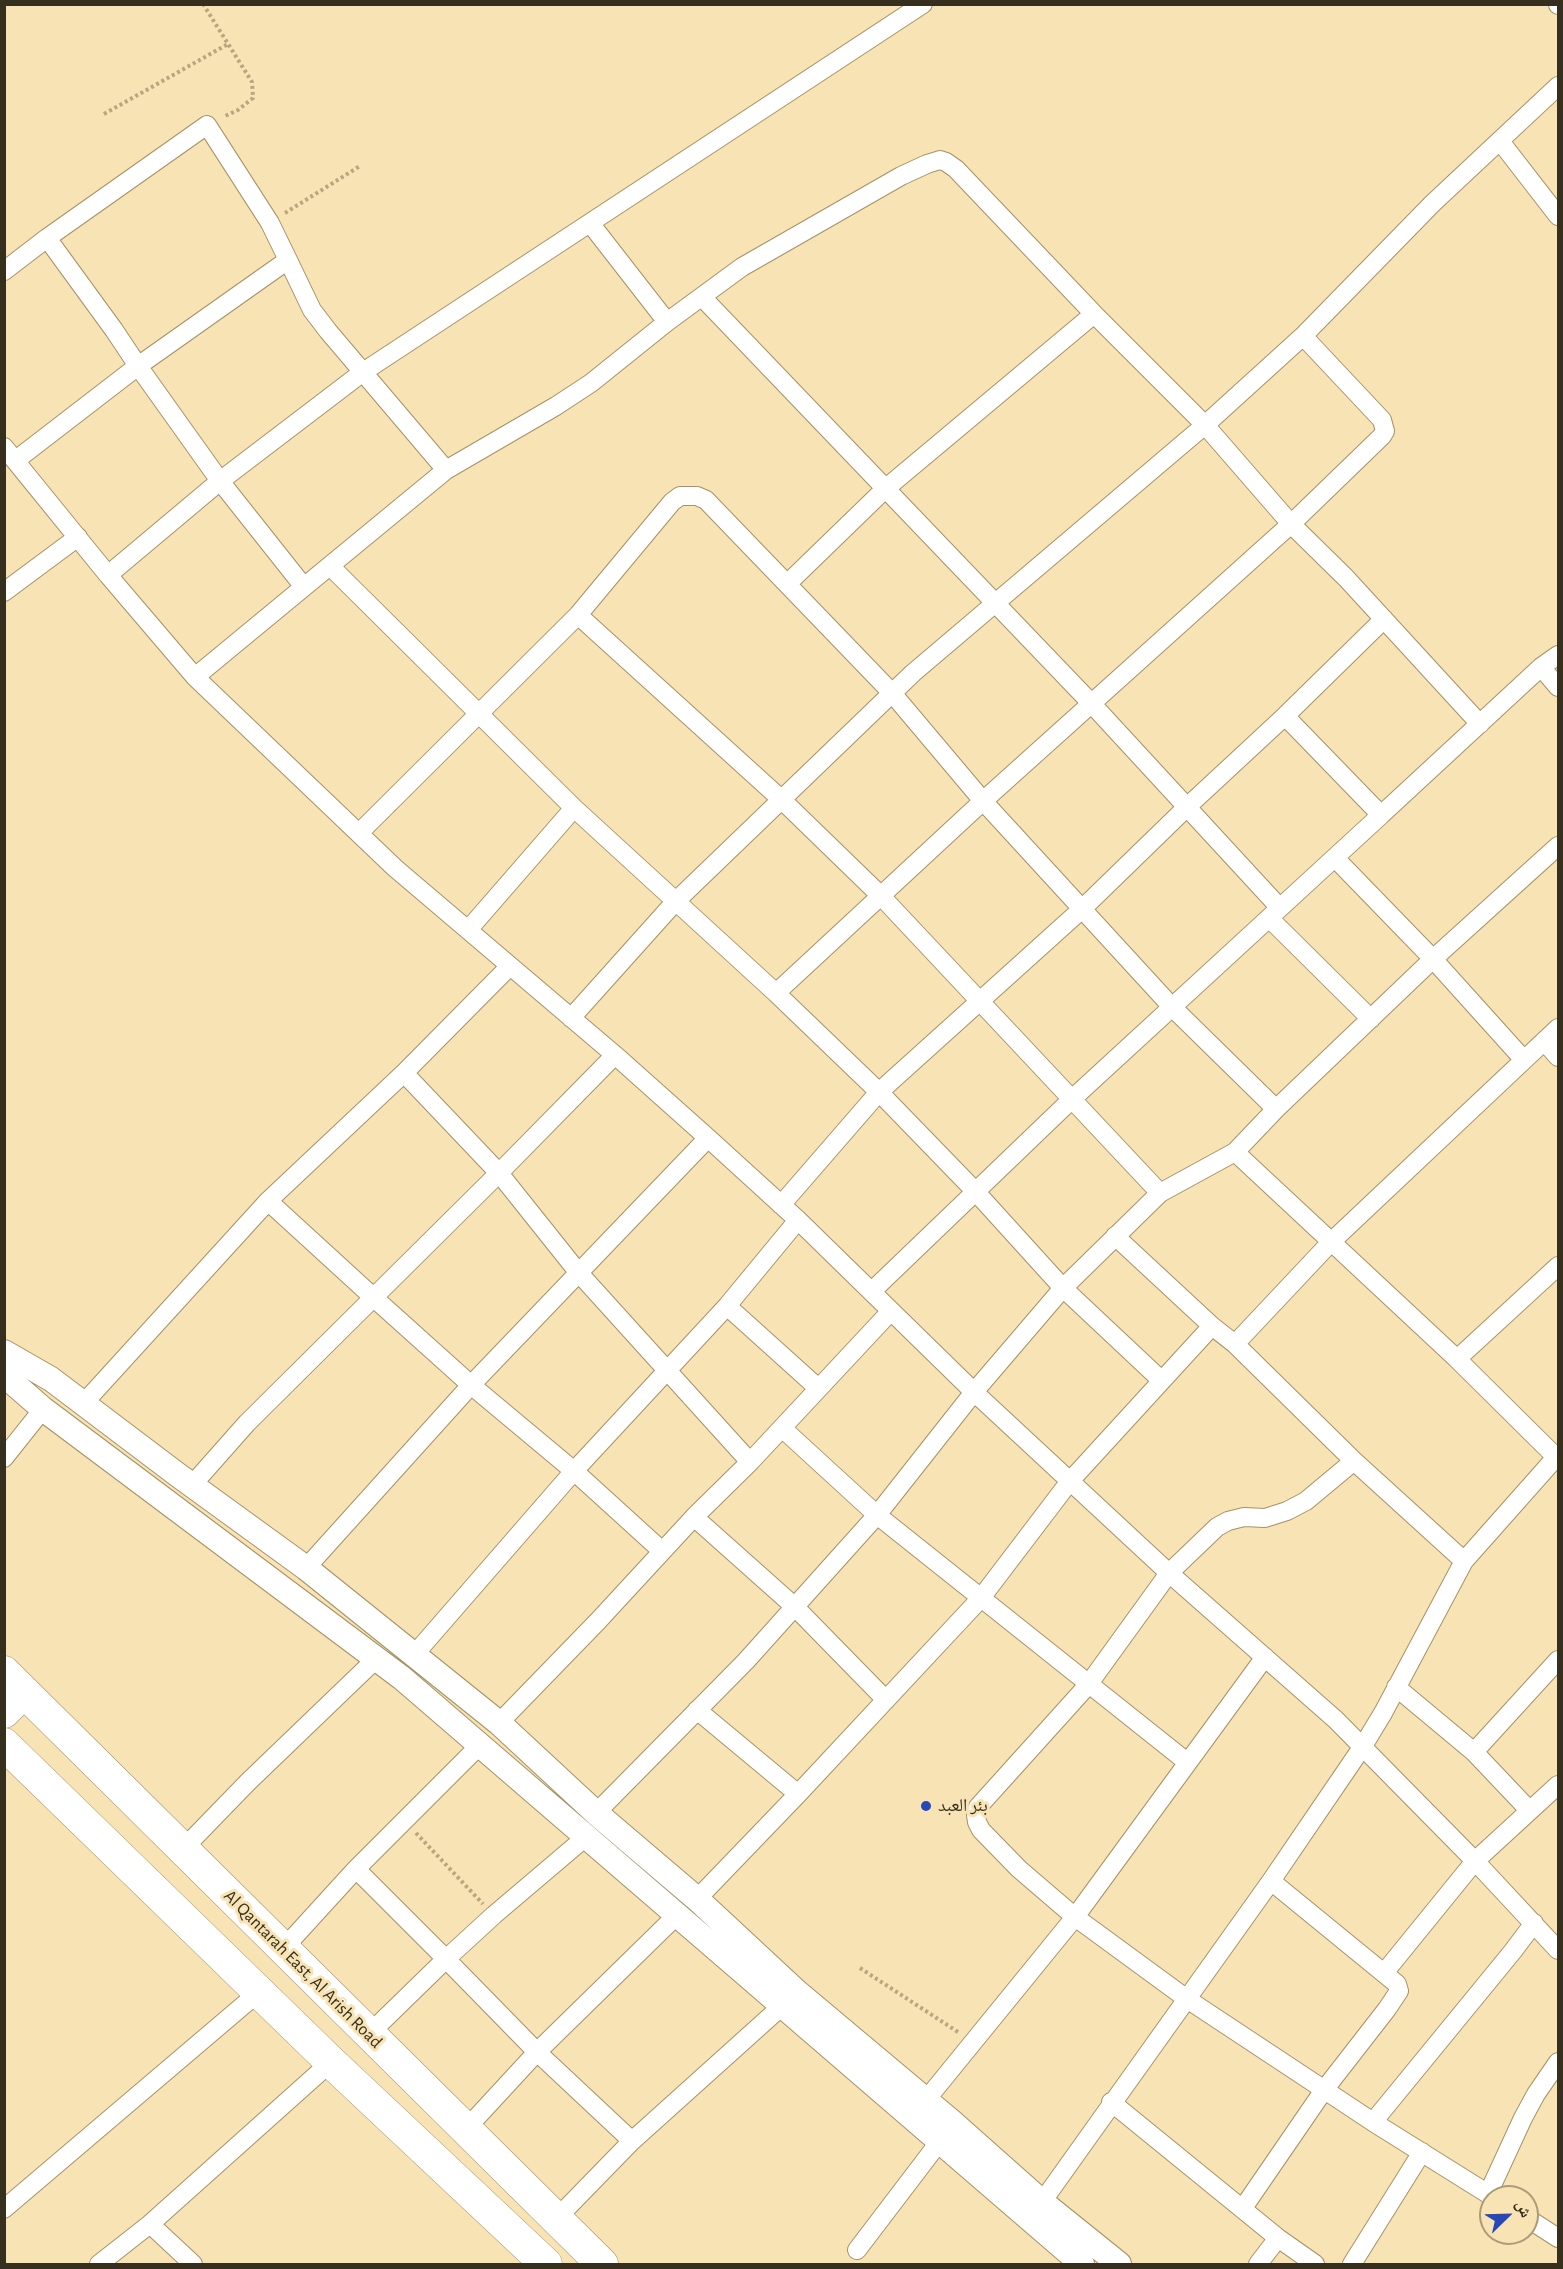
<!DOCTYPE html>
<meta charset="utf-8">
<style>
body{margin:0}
#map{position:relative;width:1563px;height:2269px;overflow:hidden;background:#f8e3b4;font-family:"Alegreya Sans","Noto Naskh Arabic",sans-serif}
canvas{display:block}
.frame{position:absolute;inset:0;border:6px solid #372f1d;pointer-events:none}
.north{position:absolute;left:1479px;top:2185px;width:60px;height:60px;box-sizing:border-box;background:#f8e3b4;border:2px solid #ab9b78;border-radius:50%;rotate:67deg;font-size:16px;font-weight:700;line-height:24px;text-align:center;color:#372f1d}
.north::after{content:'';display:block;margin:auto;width:21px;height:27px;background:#2848b8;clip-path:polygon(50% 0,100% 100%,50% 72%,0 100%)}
</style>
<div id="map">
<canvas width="1563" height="2269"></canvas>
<div class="frame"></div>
<div class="north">ش</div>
</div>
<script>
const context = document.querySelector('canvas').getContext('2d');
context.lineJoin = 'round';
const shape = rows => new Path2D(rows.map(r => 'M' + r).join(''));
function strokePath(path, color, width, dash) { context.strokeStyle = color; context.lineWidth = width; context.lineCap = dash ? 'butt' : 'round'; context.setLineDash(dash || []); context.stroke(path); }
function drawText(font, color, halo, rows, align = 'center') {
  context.font = font + ' "Alegreya Sans","Noto Naskh Arabic",sans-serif'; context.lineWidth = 6; context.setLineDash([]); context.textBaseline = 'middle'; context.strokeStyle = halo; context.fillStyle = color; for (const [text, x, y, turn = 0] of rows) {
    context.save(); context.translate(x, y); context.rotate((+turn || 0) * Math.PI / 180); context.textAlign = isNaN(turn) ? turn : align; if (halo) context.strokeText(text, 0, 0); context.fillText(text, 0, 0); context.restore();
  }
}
const path = shape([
 [203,4,252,82,253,98,238,110,223,117],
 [104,114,228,44],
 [285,213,360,166],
 [416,1833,483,1904],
 [860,1968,958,2032]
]);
const street = shape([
 [1558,4,1558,5],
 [1500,141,1558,216],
 [590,223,667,322],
 [288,260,312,310,328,331,446,470],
 [4,271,47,238],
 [702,297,1091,703,1280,908],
 [1303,336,1433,203,1558,86],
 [4,447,108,575,195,677,395,868,615,1055,708,1138,798,1220,974,1392,1169,1573,1336,1720,1475,1861,1558,1950],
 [16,460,138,366,288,260,270,223,207,125,47,238,114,330,138,366,220,481,304,587,195,677],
 [330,566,574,808,776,993,879,1092,975,1191,1063,1288,1161,1380],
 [108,575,220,481,363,372,923,4],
 [787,584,885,489,1094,314],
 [304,587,446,470,556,406,591,383,667,322,742,267,901,176,927,164,940,160,946,162,956,169,1094,314,1205,425,1291,524,1346,578,1480,724],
 [4,592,78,537],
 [578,615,782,800,881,896,1160,1193],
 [1541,667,1558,687],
 [1381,815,1541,667,1558,655],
 [359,833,578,615,672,502,680,496,697,496,706,500,892,693,983,801,1172,1007,1276,1109],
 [1335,858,1433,959,1524,1060],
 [1269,918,1371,1019],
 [468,930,574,808],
 [571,1018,675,902,913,673,1205,425,1303,336,1382,420,1385,431,1382,436,1291,524,983,801,776,993],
 [1544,1041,1558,1057],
 [404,1073,499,1173,578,1272,750,1462],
 [1235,1152,1276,1109,1433,959,1558,846],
 [268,1201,373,1297,471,1385,574,1471,662,1551],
 [781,1205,879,1092,1082,909,1188,806,1285,716,1384,619],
 [1115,1236,1212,1326,1235,1344,1354,1461],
 [872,1291,1071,1100,1381,815,1285,716],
 [727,1306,818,1388],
 [1235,1344,1331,1242,1558,1028],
 [1457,1359,1558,1266],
 [83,1404,268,1201,404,1073,510,966],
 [782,1428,877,1515,1187,1762],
 [4,1458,43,1409],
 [193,1484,247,1423,499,1173,615,1055],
 [694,1517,795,1607,886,1700],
 [1464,1561,1354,1461,1306,1501,1287,1511,1265,1518,1244,1517,1228,1521,1217,1527,1169,1573,1088,1685,978,1807,976,1815,977,1822,981,1830,1019,1869,1075,1917,1187,1999,1373,2122,1493,2197],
 [306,1568,471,1385,708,1138],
 [414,1655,574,1471,727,1306,798,1220],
 [1396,1687,1474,1752,1529,1810],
 [697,1710,798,1794],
 [499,1723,598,1621,694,1517,750,1462,891,1311],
 [481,1744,356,1869,446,1959,494,1915,587,1836],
 [1474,1752,1558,1660],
 [596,1813,746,1661,877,1515,974,1392,1063,1288,1160,1193,1235,1152,1457,1359,1558,1459],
 [183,1849,248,1782,377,1658],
 [697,1899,798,1794,981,1598,1070,1481,1212,1326],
 [676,1916,537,2052,632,2141,792,1997],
 [283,1949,356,1869],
 [1384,1973,1475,1861,1558,1785],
 [369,2034,446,1959,537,2052,465,2130],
 [926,2100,1075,1917,1265,1657],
 [1111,2102,1278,2238,1315,2264],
 [1373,2122,1513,1951,1534,1923],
 [1488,2194,1523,2118,1536,2094,1558,2062],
 [1042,2202,1271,1881,1363,1746,1383,1713,1464,1561,1558,1455],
 [1243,2208,1324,2090,1387,2009,1399,1991,1397,1984,1271,1881],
 [4,2209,259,1992],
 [1527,2218,1558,2238],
 [556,2219,632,2141],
 [150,2224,193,2264],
 [857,2250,940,2141],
 [99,2264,150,2224,331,2062],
 [1258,2264,1278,2238],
 [1352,2264,1422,2152]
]);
const secondary = shape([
 [4,1352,51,1379,178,1475,306,1568,499,1723,596,1813,697,1899,797,1992,952,2122,1042,2202,1119,2264],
 [4,1375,43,1409,402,1678,1082,2264]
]);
const highway = shape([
 [4,1672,602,2264],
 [4,1712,24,1692],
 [4,1744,331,2062,546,2264]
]);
const markers = [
 [926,1806,6,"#2848b8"]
];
const poiNames = [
 ["بئر العبد",938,1806]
];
const streetNames = [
 ["Al Qantarah East, Al Arish Road",303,1969,45]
];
strokePath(street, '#a69266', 20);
strokePath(secondary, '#a69266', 26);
strokePath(highway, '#a69266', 33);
strokePath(path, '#b7a781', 4, [3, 3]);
strokePath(street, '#fff', 18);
strokePath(secondary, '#fff', 24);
strokePath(highway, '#fff', 32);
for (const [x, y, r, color] of markers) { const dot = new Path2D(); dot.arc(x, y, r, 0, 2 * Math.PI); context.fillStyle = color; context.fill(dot); strokePath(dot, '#f8e3b4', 2); }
drawText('18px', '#372f1d', '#f8e3b4', poiNames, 'left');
drawText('18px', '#372f1d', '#f8e3b4', streetNames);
</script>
